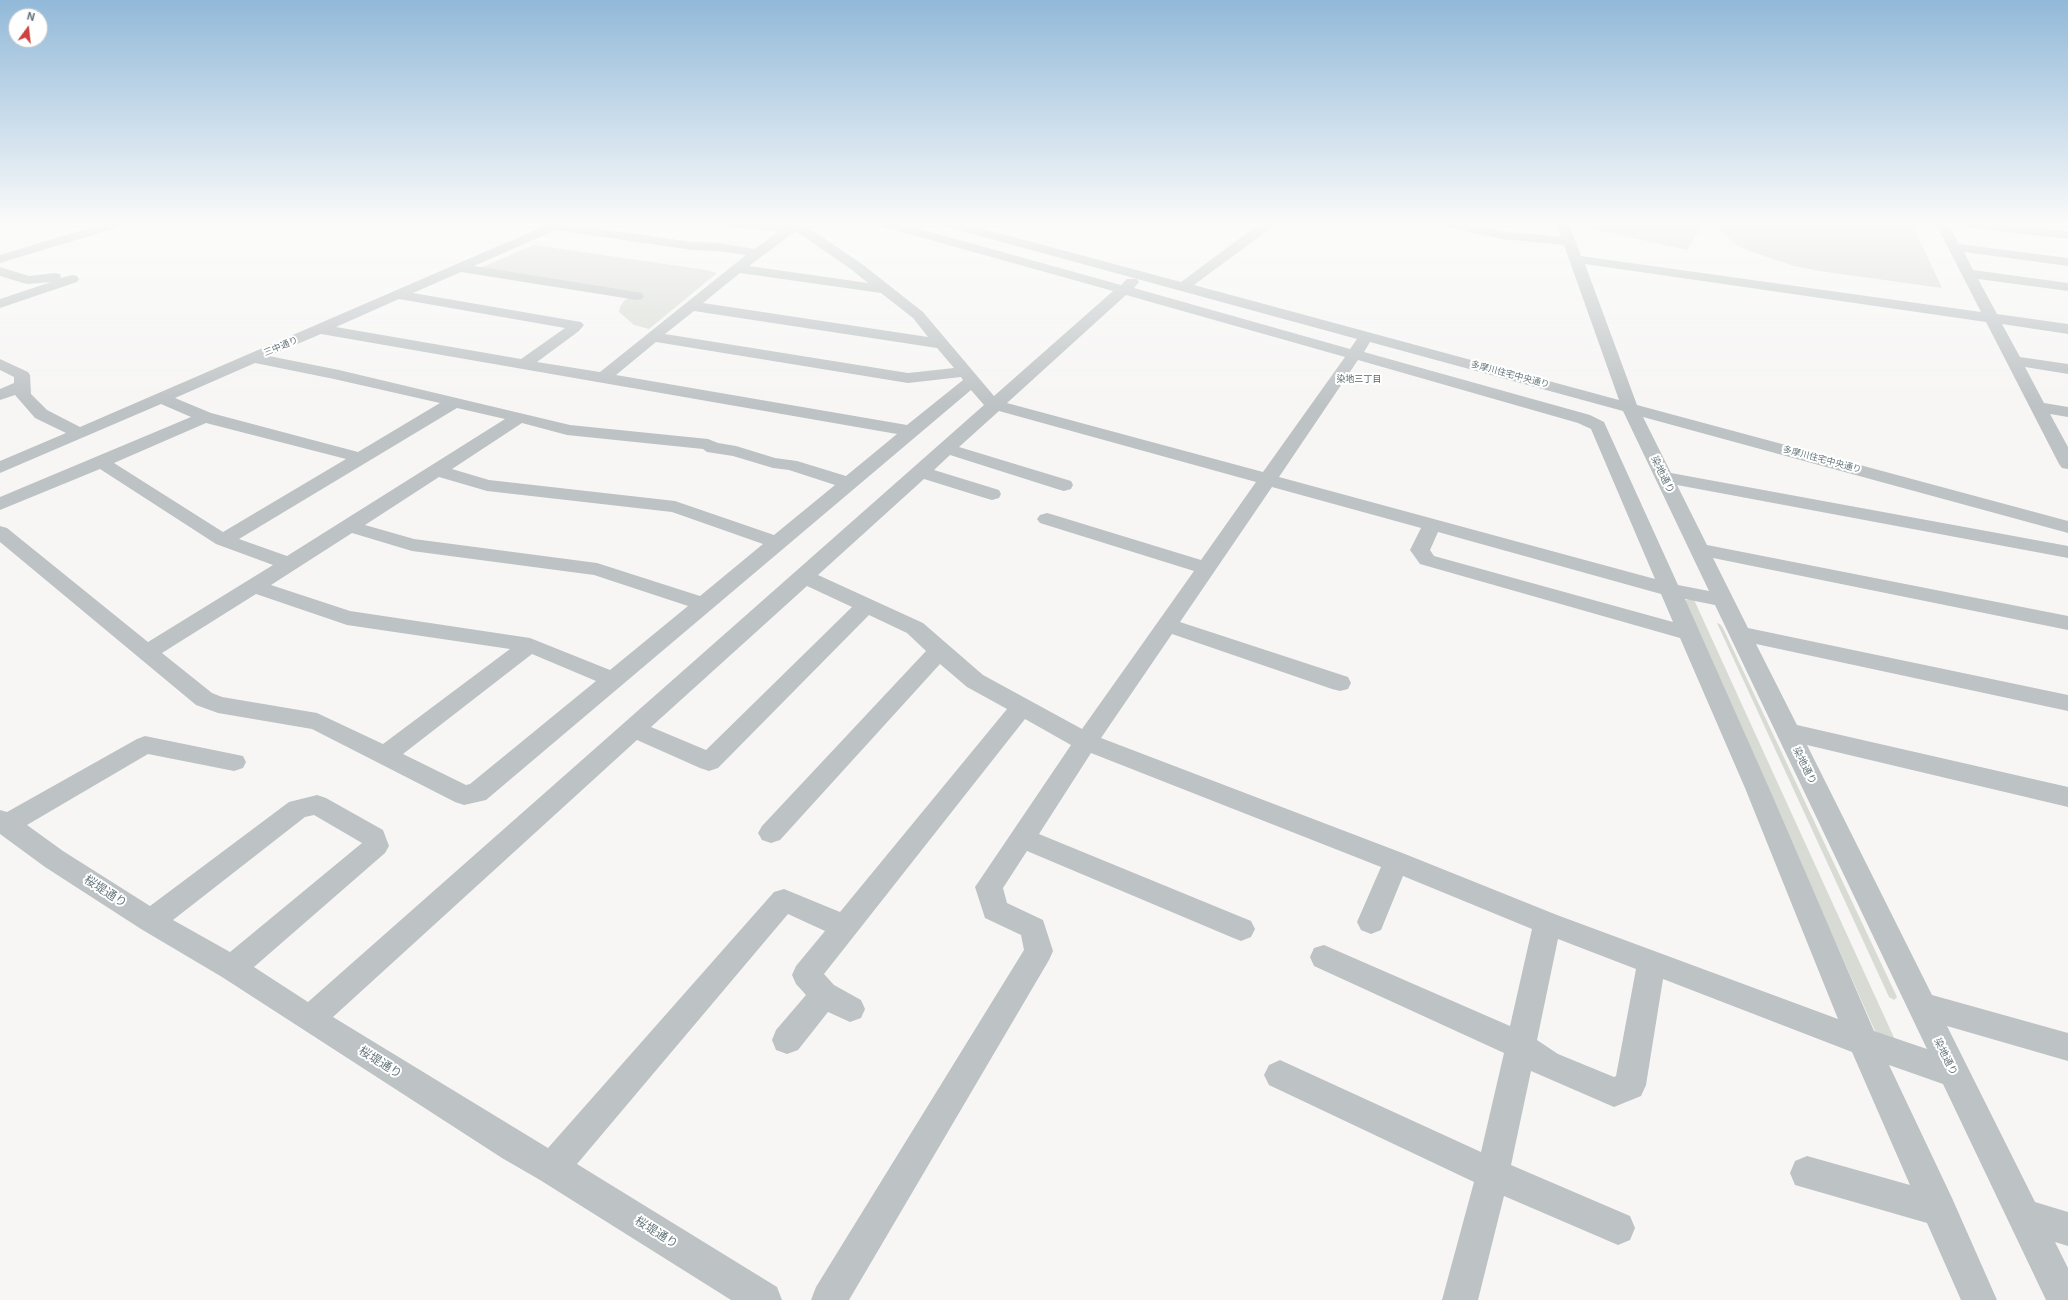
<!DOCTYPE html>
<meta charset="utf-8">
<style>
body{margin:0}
#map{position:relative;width:2068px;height:1300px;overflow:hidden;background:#f7f6f5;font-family:Roboto,sans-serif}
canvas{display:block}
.north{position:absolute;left:8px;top:8px;width:40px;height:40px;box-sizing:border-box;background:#fff;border:1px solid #c2c9cb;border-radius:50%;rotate:15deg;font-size:11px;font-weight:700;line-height:16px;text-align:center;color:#66777c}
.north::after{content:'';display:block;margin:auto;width:14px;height:18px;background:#cd423f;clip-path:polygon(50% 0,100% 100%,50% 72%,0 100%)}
</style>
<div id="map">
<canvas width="2068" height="1300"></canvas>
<div class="north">N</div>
</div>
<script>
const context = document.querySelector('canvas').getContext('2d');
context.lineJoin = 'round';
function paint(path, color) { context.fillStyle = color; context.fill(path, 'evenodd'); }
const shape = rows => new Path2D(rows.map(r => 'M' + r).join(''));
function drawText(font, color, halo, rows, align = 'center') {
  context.font = font + ' Roboto,"Noto Sans JP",sans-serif'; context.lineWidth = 4; context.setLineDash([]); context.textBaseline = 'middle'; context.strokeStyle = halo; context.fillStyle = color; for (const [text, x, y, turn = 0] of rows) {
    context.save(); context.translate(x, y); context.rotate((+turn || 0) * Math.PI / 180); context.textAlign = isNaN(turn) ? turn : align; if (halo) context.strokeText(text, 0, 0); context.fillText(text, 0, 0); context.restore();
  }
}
const green = shape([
 [1597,224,1703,224,1687,250,1593,229],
 [1718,224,1912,224,1942,288,1819,271,1794,266,1749,251,1735,244,1719,230],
 [534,245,707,270,717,273,649,329,634,325,619,312,620,307,624,301,635,292,477,269],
 [1687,600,1694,600,1696,604,1896,1042,1883,1038,1875,1031,1684,601],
 [1717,623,1720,624,1723,628,1897,997,1894,1000,1889,997]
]);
const minor = shape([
 [102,224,120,224,119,227,0,263,0,255,102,224],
 [540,224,566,224,692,242,718,243,755,249,779,231,735,228,730,227,729,224,803,224,862,264,923,312,994,396,1113,291,884,227,883,224,902,224,1121,285,1127,279,1137,279,1139,282,1134,288,1350,349,1357,339,947,227,946,224,965,224,1181,282,1259,224,1273,224,1272,227,1194,285,1619,400,1564,245,1502,239,1448,227,1447,224,1469,224,1502,231,1561,237,1557,224,1569,224,1581,256,1981,312,1936,224,1948,224,1959,244,2068,258,2068,266,1964,252,1973,270,2068,283,2068,291,1978,279,1997,314,2068,324,2068,334,2002,324,2020,357,2068,364,2068,374,2025,367,2044,403,2068,407,2068,417,2050,414,2068,447,2068,469,2062,468,2059,464,1986,322,1585,264,1637,405,2068,521,2068,533,1643,417,1671,473,2068,546,2068,558,1677,485,1707,545,2068,616,2068,630,1713,558,1748,628,2068,695,2068,711,1756,644,1797,725,2068,787,2068,807,1807,745,1932,995,2068,1033,2068,1061,1947,1026,2035,1202,2068,1212,2068,1246,2055,1242,2068,1268,2068,1300,2046,1300,1943,1084,1889,1065,1952,1198,1997,1300,1961,1300,1927,1223,1795,1185,1790,1173,1795,1161,1807,1156,1910,1185,1852,1052,1663,979,1646,1085,1641,1096,1614,1107,1531,1071,1511,1165,1630,1216,1635,1228,1630,1240,1618,1245,1504,1196,1478,1300,1442,1300,1474,1182,1269,1085,1264,1075,1269,1065,1280,1060,1481,1152,1504,1053,1314,966,1310,957,1314,948,1324,945,1510,1026,1532,929,1403,876,1381,930,1371,934,1361,930,1357,922,1381,867,1091,753,1039,834,1251,921,1255,929,1251,937,1241,941,1231,937,1027,851,1003,888,1007,903,1043,920,1053,951,1049,960,849,1300,811,1300,816,1287,1024,950,1021,935,985,918,975,887,1071,745,1025,719,824,974,834,985,861,1000,865,1009,861,1018,850,1022,828,1012,798,1050,787,1054,776,1050,772,1040,776,1030,806,995,796,984,792,975,796,966,825,931,788,914,577,1164,777,1287,782,1300,731,1300,540,1180,502,1158,222,977,141,929,45,867,0,834,0,810,7,812,137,739,145,736,243,756,246,762,243,768,234,771,148,754,27,825,63,851,150,906,289,802,317,795,326,798,383,830,389,846,385,853,254,967,308,1002,984,405,971,390,486,800,464,805,455,802,312,729,218,713,196,705,0,542,0,526,7,528,148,642,273,565,216,544,100,469,0,510,0,497,191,417,161,404,0,473,0,461,66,433,35,418,15,395,0,400,0,389,14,383,14,377,0,370,0,359,28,372,30,375,31,394,47,410,80,427,540,228,540,224],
 [556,230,692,250,718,251,746,255,600,372,537,362,579,331,584,325,581,322,413,293,461,272,637,300,642,299,644,296,642,293,637,292,474,266,556,230],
 [796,231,852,270,868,283,749,266,796,231],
 [740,273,881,293,913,318,928,337,703,303,740,273],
 [1126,295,1345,357,1263,472,1007,403,1126,295],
 [399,299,565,328,521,359,336,327,399,299],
 [694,311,937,348,954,368,908,373,665,334,694,311],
 [321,334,897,434,846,476,797,461,775,458,736,446,718,443,708,439,570,425,339,370,269,356,321,334],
 [656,342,908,383,961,377,963,380,907,425,616,375,656,342],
 [1370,342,1623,411,1709,591,1678,585,1604,422,1590,415,1364,352,1370,342],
 [1358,360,1578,423,1591,429,1655,579,1279,477,1358,360],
 [255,363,334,379,440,403,358,452,211,413,175,398,255,363],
 [457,408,505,419,287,556,239,539,457,408],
 [999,411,1256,482,1201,560,1054,515,1047,513,1040,515,1037,519,1040,523,1194,571,1082,729,983,675,923,623,818,575,924,479,985,498,992,500,999,498,1001,494,999,490,934,470,950,455,1057,489,1064,491,1071,489,1073,485,1071,481,959,447,999,411],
 [206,423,346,459,223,532,114,463,206,423],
 [522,423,567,435,703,449,707,452,733,456,773,468,789,470,835,485,774,535,675,501,489,480,452,469,522,423],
 [439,477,487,491,672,512,763,544,700,596,597,563,414,539,365,525,439,477],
 [1272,487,1421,528,1410,550,1420,564,1680,638,1745,788,1838,1019,1557,915,1405,854,1101,738,1172,634,1332,689,1340,691,1348,689,1351,683,1348,677,1180,622,1272,487],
 [1438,532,1661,594,1673,622,1434,556,1430,550,1438,532],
 [352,533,412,551,594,575,688,606,610,670,530,638,350,611,271,585,352,533],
 [807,586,852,607,706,750,651,727,807,586],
 [256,594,347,625,510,649,383,744,317,713,222,697,212,693,162,653,256,594],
 [1685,599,1715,605,1927,1049,1874,1031,1769,788,1685,599],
 [869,615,907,633,926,651,762,826,758,833,762,840,771,843,780,840,940,664,967,687,1007,709,840,912,784,889,774,892,548,1148,333,1017,637,740,700,768,709,771,718,768,869,615],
 [532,654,596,681,470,784,466,785,403,754,532,654],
 [314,815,362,843,230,952,173,920,305,817,314,815],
 [1558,939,1636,969,1616,1076,1614,1077,1558,1054,1537,1040,1558,939],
 [1967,224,2003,224,2068,231,2068,239,1973,228,1968,227,1967,224],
 [0,267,29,276,55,273,60,274,61,278,72,275,77,276,79,279,77,282,0,308,0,299,51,282,28,284,23,283,0,276,0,267]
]);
const farStreetnames = [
 ["三中通り",281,347,-23],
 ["多摩川住宅中央通り",1510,375,15],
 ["多摩川住宅中央通り",1822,460,15]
];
const farNeighbourhoodnames = [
 ["染地三丁目",1359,380]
];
const streetNames = [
 ["染地通り",1662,475,64],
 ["染地通り",1804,766,64],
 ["染地通り",1945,1057,64]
];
const nearStreetnames = [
 ["桜堤通り",105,892,33],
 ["桜堤通り",380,1063,32],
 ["桜堤通り",656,1233,32]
];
paint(green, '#d8dbd4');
paint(minor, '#bdc2c4');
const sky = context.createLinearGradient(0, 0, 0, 406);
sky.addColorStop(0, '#92b9d9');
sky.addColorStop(0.55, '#fbfbfa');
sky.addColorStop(1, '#fbfbfa00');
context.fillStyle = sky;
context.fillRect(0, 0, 2068, 406);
drawText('9px', '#66777c', '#fff', farStreetnames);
drawText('9px', '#576468', '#fff', farNeighbourhoodnames);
drawText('10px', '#66777c', '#fff', streetNames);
drawText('12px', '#66777c', '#fff', nearStreetnames);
</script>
